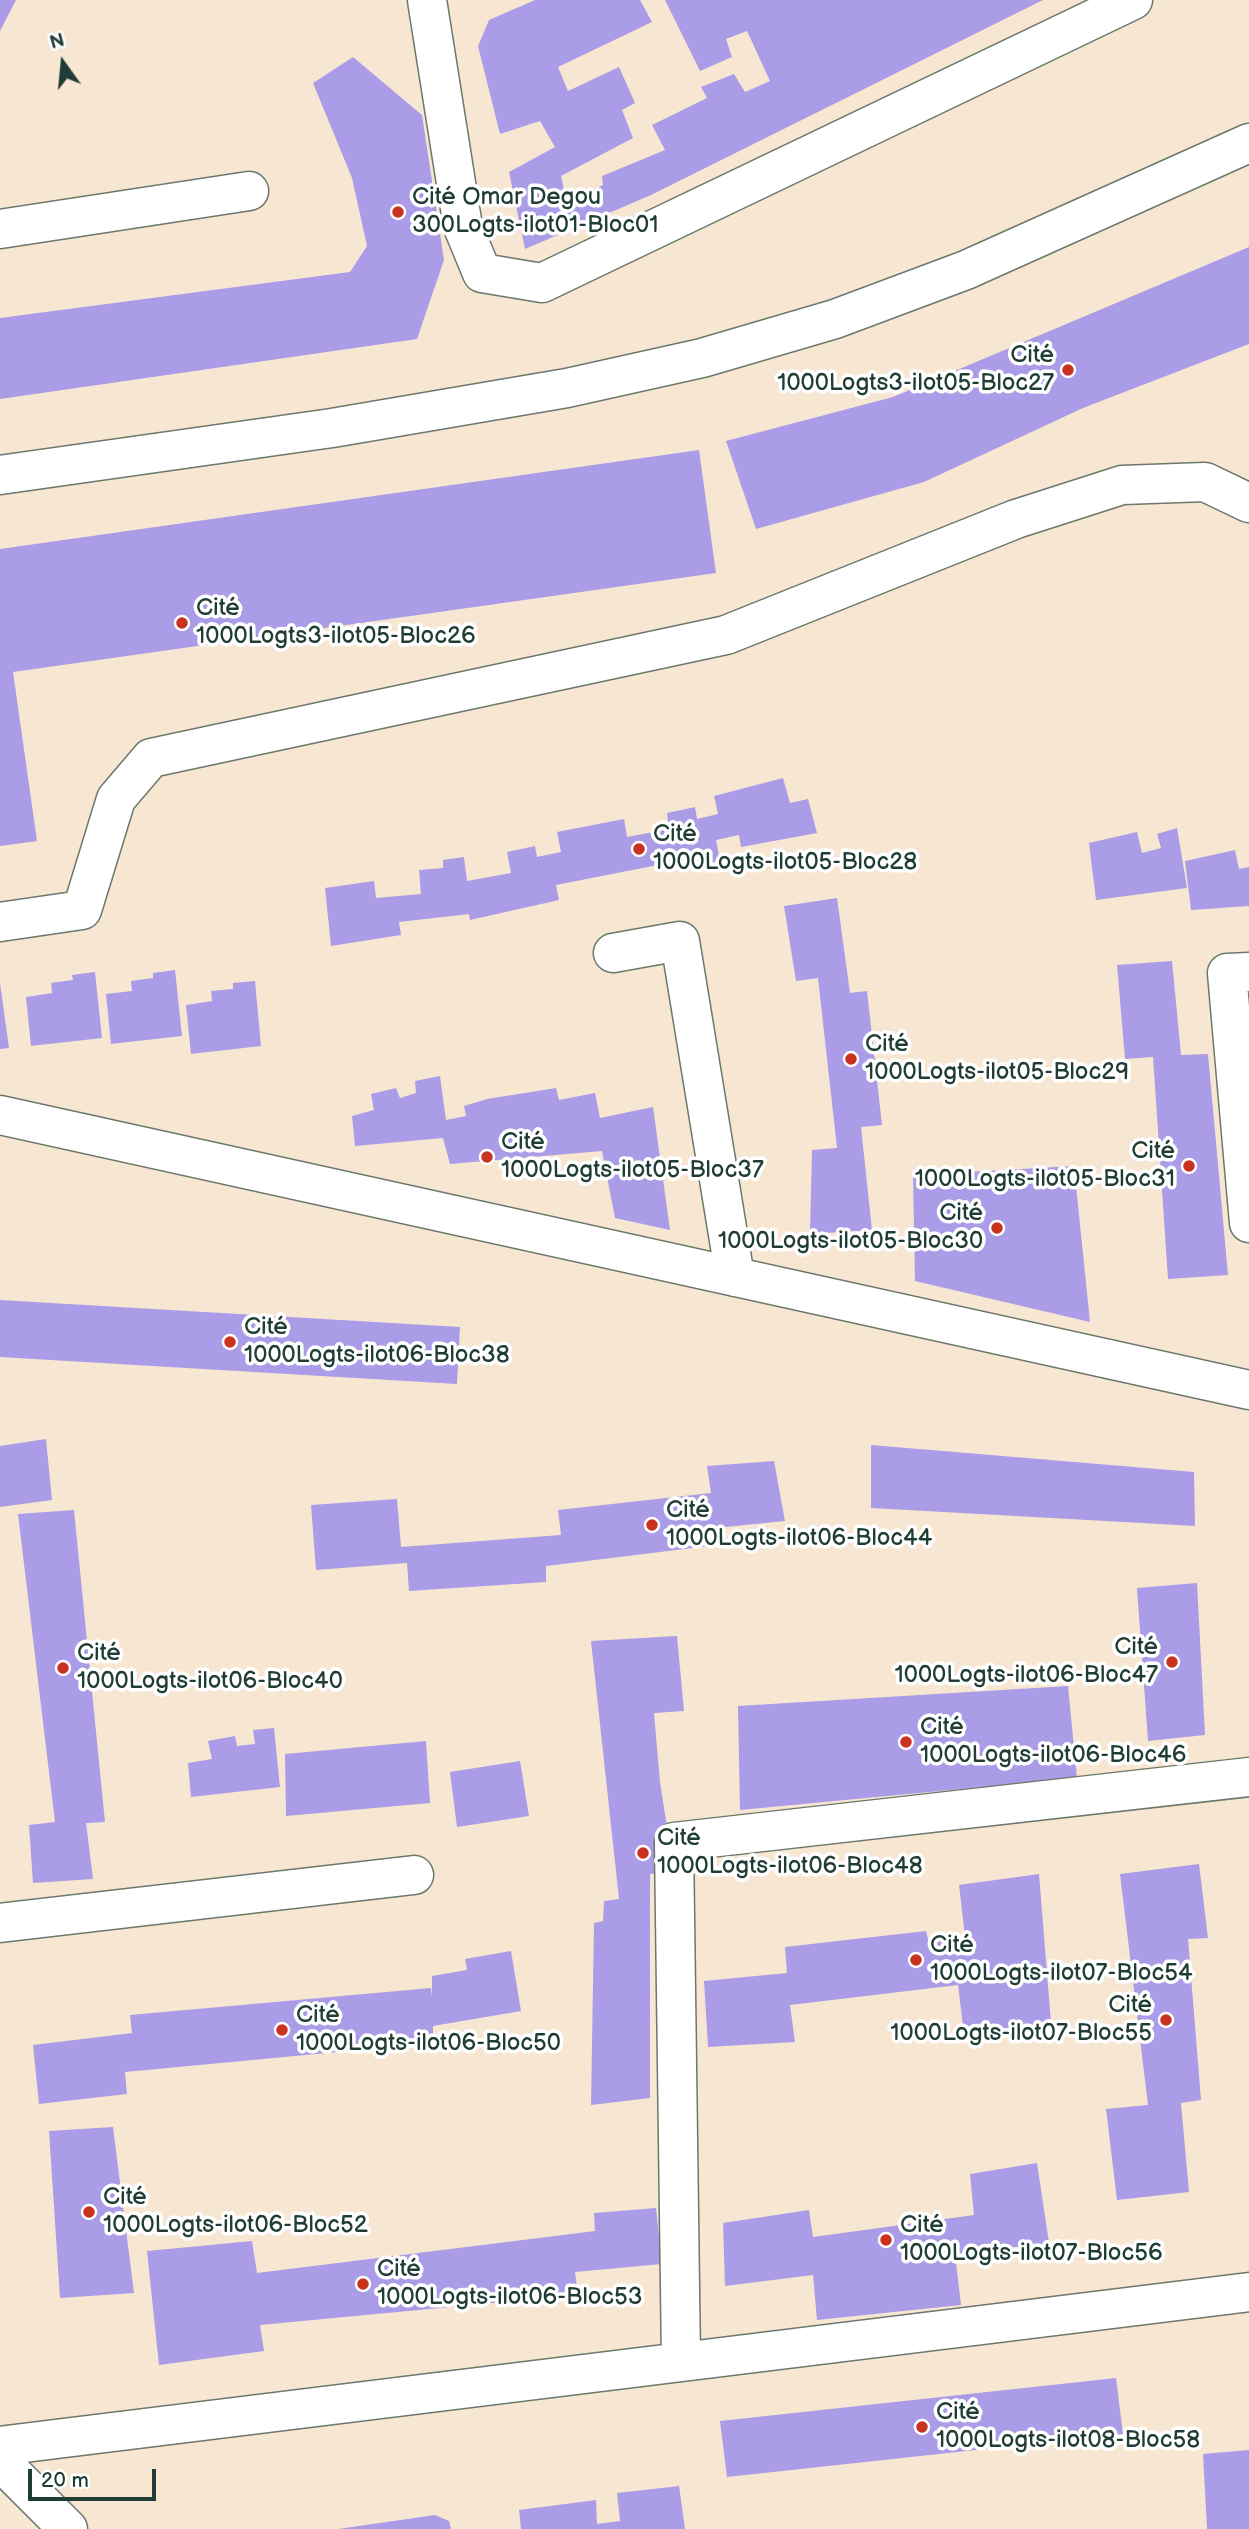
<!DOCTYPE html>
<meta charset="utf-8">
<style>
body{margin:0}
#map{position:relative;width:1249px;height:2529px;overflow:hidden;background:#f7e7d2;font-family:"Balsamiq Sans",sans-serif}
canvas{display:block}
.north{position:absolute;left:28px;top:28px;width:70px;height:70px;-webkit-text-stroke:5px #fff;paint-order:stroke;rotate:345deg;font-size:19px;font-weight:700;line-height:28px;text-align:center;color:#1f3d34}
.north::after{content:'';display:block;margin:auto;width:24px;height:32px;background:#1f3d34;clip-path:polygon(50% 0,100% 100%,50% 72%,0 100%)}
.scale{position:absolute;left:28px;top:2469px;width:128px;height:32px;box-sizing:border-box;border:4px solid #1f3d34;border-top:0;padding-left:9px;font-size:21px;line-height:24px;white-space:nowrap;color:#1f3d34;-webkit-text-stroke:5px #fff;paint-order:stroke}
</style>
<div id="map">
<canvas width="1249" height="2529"></canvas>
<div class="north">N</div>
<div class="scale">20 m</div>
</div>
<script>
const context = document.querySelector('canvas').getContext('2d');
context.lineJoin = 'round';
function paint(path, color) { context.fillStyle = color; context.fill(path, 'evenodd'); }
const shape = rows => new Path2D(rows.map(r => 'M' + r).join(''));
function strokePath(path, color, width, dash) { context.strokeStyle = color; context.lineWidth = width; context.lineCap = dash ? 'butt' : 'round'; context.setLineDash(dash || []); context.stroke(path); }
function drawText(font, color, halo, rows, align = 'center') {
  context.font = font + ' "Balsamiq Sans",sans-serif'; context.lineWidth = 7; context.setLineDash([]); context.textBaseline = 'middle'; context.strokeStyle = halo; context.fillStyle = color; for (const [text, x, y, turn = 0] of rows) {
    context.save(); context.translate(x, y); context.rotate((+turn || 0) * Math.PI / 180); context.textAlign = isNaN(turn) ? turn : align; if (halo) context.strokeText(text, 0, 0); context.fillText(text, 0, 0); context.restore();
  }
}
const building = shape([
 [0,0,16,0,0,31],
 [535,0,640,0,652,22,558,67,568,91,619,67,635,103,622,110,633,138,561,176,567,203,603,185,602,176,665,150,652,125,707,98,701,87,734,74,745,92,770,81,747,31,726,39,732,57,700,71,665,0,1043,0,651,195,525,249,509,172,555,147,540,121,500,134,478,46,489,20],
 [353,57,422,115,444,260,417,339,0,399,0,318,350,272,367,246,352,178,313,83],
 [1249,247,1249,344,1083,408,924,482,756,529,726,441,893,397],
 [699,450,716,573,13,672,37,841,0,846,0,549],
 [783,778,790,803,808,799,817,833,741,847,739,835,716,840,720,861,674,869,673,862,556,885,559,900,470,920,469,914,399,922,401,935,331,946,325,888,374,881,376,898,421,894,419,870,443,868,443,860,464,857,467,881,511,873,507,852,535,846,537,857,561,852,557,832,624,819,627,837,669,829,667,813,695,807,697,819,718,814,714,796],
 [1177,828,1187,888,1096,900,1089,843,1137,832,1142,853,1161,848,1157,834],
 [1235,850,1239,869,1249,867,1249,906,1191,910,1185,861],
 [837,898,850,993,867,991,882,1125,861,1127,872,1230,810,1234,812,1150,837,1148,818,978,796,981,784,906],
 [1172,961,1181,1055,1208,1054,1228,1275,1168,1279,1153,1057,1125,1059,1117,965],
 [175,970,182,1036,111,1044,106,994,132,991,131,981,153,978,153,973],
 [95,972,102,1038,31,1046,26,997,52,993,51,983,73,980,72,975],
 [255,981,261,1046,191,1054,186,1005,212,1001,211,991,233,989,233,983],
 [0,983,9,1048,0,1049],
 [440,1076,446,1120,466,1116,464,1106,487,1099,556,1088,559,1100,595,1093,600,1118,653,1107,670,1230,615,1218,602,1151,450,1164,443,1138,355,1146,352,1116,374,1110,371,1094,396,1088,400,1098,416,1093,415,1081],
 [1074,1166,1090,1322,915,1281,913,1175],
 [0,1300,460,1327,457,1384,0,1357],
 [46,1439,52,1500,0,1507,0,1446],
 [871,1445,1194,1472,1195,1526,871,1508],
 [774,1461,785,1521,705,1529,709,1546,546,1566,546,1582,409,1591,407,1563,316,1570,311,1505,397,1499,401,1547,561,1535,558,1510,711,1493,707,1466],
 [74,1510,105,1822,86,1823,93,1879,33,1883,29,1825,55,1822,18,1514],
 [1197,1583,1205,1735,1148,1741,1137,1588],
 [677,1636,684,1711,654,1713,660,1782,674,1872,650,1874,650,2098,591,2105,594,1923,603,1921,604,1901,619,1899,591,1641],
 [1068,1686,1077,1778,740,1810,738,1706],
 [274,1728,280,1787,191,1797,188,1763,212,1759,208,1741,235,1736,237,1746,255,1744,253,1730],
 [426,1741,430,1803,286,1816,285,1754],
 [520,1761,529,1816,457,1827,450,1772],
 [1199,1864,1208,1938,1188,1939,1201,2100,1181,2103,1189,2192,1117,2200,1106,2109,1148,2105,1120,1874],
 [1039,1874,1051,2023,964,2034,958,1985,790,2005,795,2042,708,2047,704,1981,787,1973,785,1947,926,1931,929,1943,965,1937,959,1885],
 [511,1951,521,2011,433,2026,433,2043,125,2072,127,2094,39,2104,33,2045,132,2033,130,2015,431,1988,432,1998,432,1976,467,1970,465,1959],
 [113,2127,134,2293,60,2298,49,2131],
 [1037,2163,1049,2243,955,2254,961,2305,817,2320,813,2275,725,2286,723,2223,809,2210,813,2237,974,2215,970,2174],
 [656,2208,662,2264,575,2272,578,2295,260,2325,264,2351,159,2365,147,2251,252,2241,257,2273,595,2231,594,2213],
 [1116,2378,1123,2434,727,2477,720,2421],
 [1249,2450,1249,2529,1207,2529,1203,2454],
 [679,2486,685,2529,521,2529,519,2510,596,2500,597,2524,620,2521,617,2493],
 [435,2515,449,2521,451,2529,338,2529]
]);
const minor = shape([
 [427,0,463,227,482,273,542,283,1133,0],
 [0,229,249,191],
 [0,922,82,910,116,799,151,758,726,635,1016,519,1122,485,1205,482,1249,503],
 [613,953,680,941,735,1277],
 [1249,972,1227,973,1249,1223],
 [0,1115,1249,1390],
 [0,1923,414,1875],
 [681,2362,674,1842,1249,1777],
 [0,2446,1249,2292],
 [0,2461,68,2529]
]);
const major = shape([
 [0,475,332,428,567,388,702,358,835,319,966,270,1249,143]
]);
const markers = [
 [398,212,7,"#c8321e"],
 [1068,370,7,"#c8321e"],
 [182,623,7,"#c8321e"],
 [639,849,7,"#c8321e"],
 [851,1059,7,"#c8321e"],
 [487,1157,7,"#c8321e"],
 [1189,1166,7,"#c8321e"],
 [997,1228,7,"#c8321e"],
 [230,1342,7,"#c8321e"],
 [652,1525,7,"#c8321e"],
 [1172,1662,7,"#c8321e"],
 [63,1668,7,"#c8321e"],
 [906,1742,7,"#c8321e"],
 [643,1853,7,"#c8321e"],
 [916,1960,7,"#c8321e"],
 [1166,2020,7,"#c8321e"],
 [282,2030,7,"#c8321e"],
 [89,2212,7,"#c8321e"],
 [886,2240,7,"#c8321e"],
 [363,2284,7,"#c8321e"],
 [922,2427,7,"#c8321e"]
];
const poiNames = [
 ["Cité Omar Degou",412,198],
 ["300Logts-ilot01-Bloc01",412,226],
 ["Cité",1054,356,"right"],
 ["1000Logts3-ilot05-Bloc27",1054,384,"right"],
 ["Cité",196,609],
 ["1000Logts3-ilot05-Bloc26",196,637],
 ["Cité",653,835],
 ["1000Logts-ilot05-Bloc28",653,863],
 ["Cité",865,1045],
 ["1000Logts-ilot05-Bloc29",865,1073],
 ["Cité",501,1143],
 ["1000Logts-ilot05-Bloc37",501,1171],
 ["Cité",1175,1152,"right"],
 ["1000Logts-ilot05-Bloc31",1175,1180,"right"],
 ["Cité",983,1214,"right"],
 ["1000Logts-ilot05-Bloc30",983,1242,"right"],
 ["Cité",244,1328],
 ["1000Logts-ilot06-Bloc38",244,1356],
 ["Cité",666,1511],
 ["1000Logts-ilot06-Bloc44",666,1539],
 ["Cité",1158,1648,"right"],
 ["1000Logts-ilot06-Bloc47",1158,1676,"right"],
 ["Cité",77,1654],
 ["1000Logts-ilot06-Bloc40",77,1682],
 ["Cité",920,1728],
 ["1000Logts-ilot06-Bloc46",920,1756],
 ["Cité",657,1839],
 ["1000Logts-ilot06-Bloc48",657,1867],
 ["Cité",930,1946],
 ["1000Logts-ilot07-Bloc54",930,1974],
 ["Cité",1152,2006,"right"],
 ["1000Logts-ilot07-Bloc55",1152,2034,"right"],
 ["Cité",296,2016],
 ["1000Logts-ilot06-Bloc50",296,2044],
 ["Cité",103,2198],
 ["1000Logts-ilot06-Bloc52",103,2226],
 ["Cité",900,2226],
 ["1000Logts-ilot07-Bloc56",900,2254],
 ["Cité",377,2270],
 ["1000Logts-ilot06-Bloc53",377,2298],
 ["Cité",936,2413],
 ["1000Logts-ilot08-Bloc58",936,2441]
];
paint(building, '#aa9ce6');
strokePath(minor, '#6b786b', 41);
strokePath(major, '#6b786b', 41);
strokePath(minor, '#fff', 38);
strokePath(major, '#fff', 38);
for (const [x, y, r, color] of markers) { const dot = new Path2D(); dot.arc(x, y, r, 0, 2 * Math.PI); context.fillStyle = color; context.fill(dot); strokePath(dot, '#fff', 2.5); }
drawText('24px', '#1f3d34', '#fff', poiNames, 'left');
</script>
